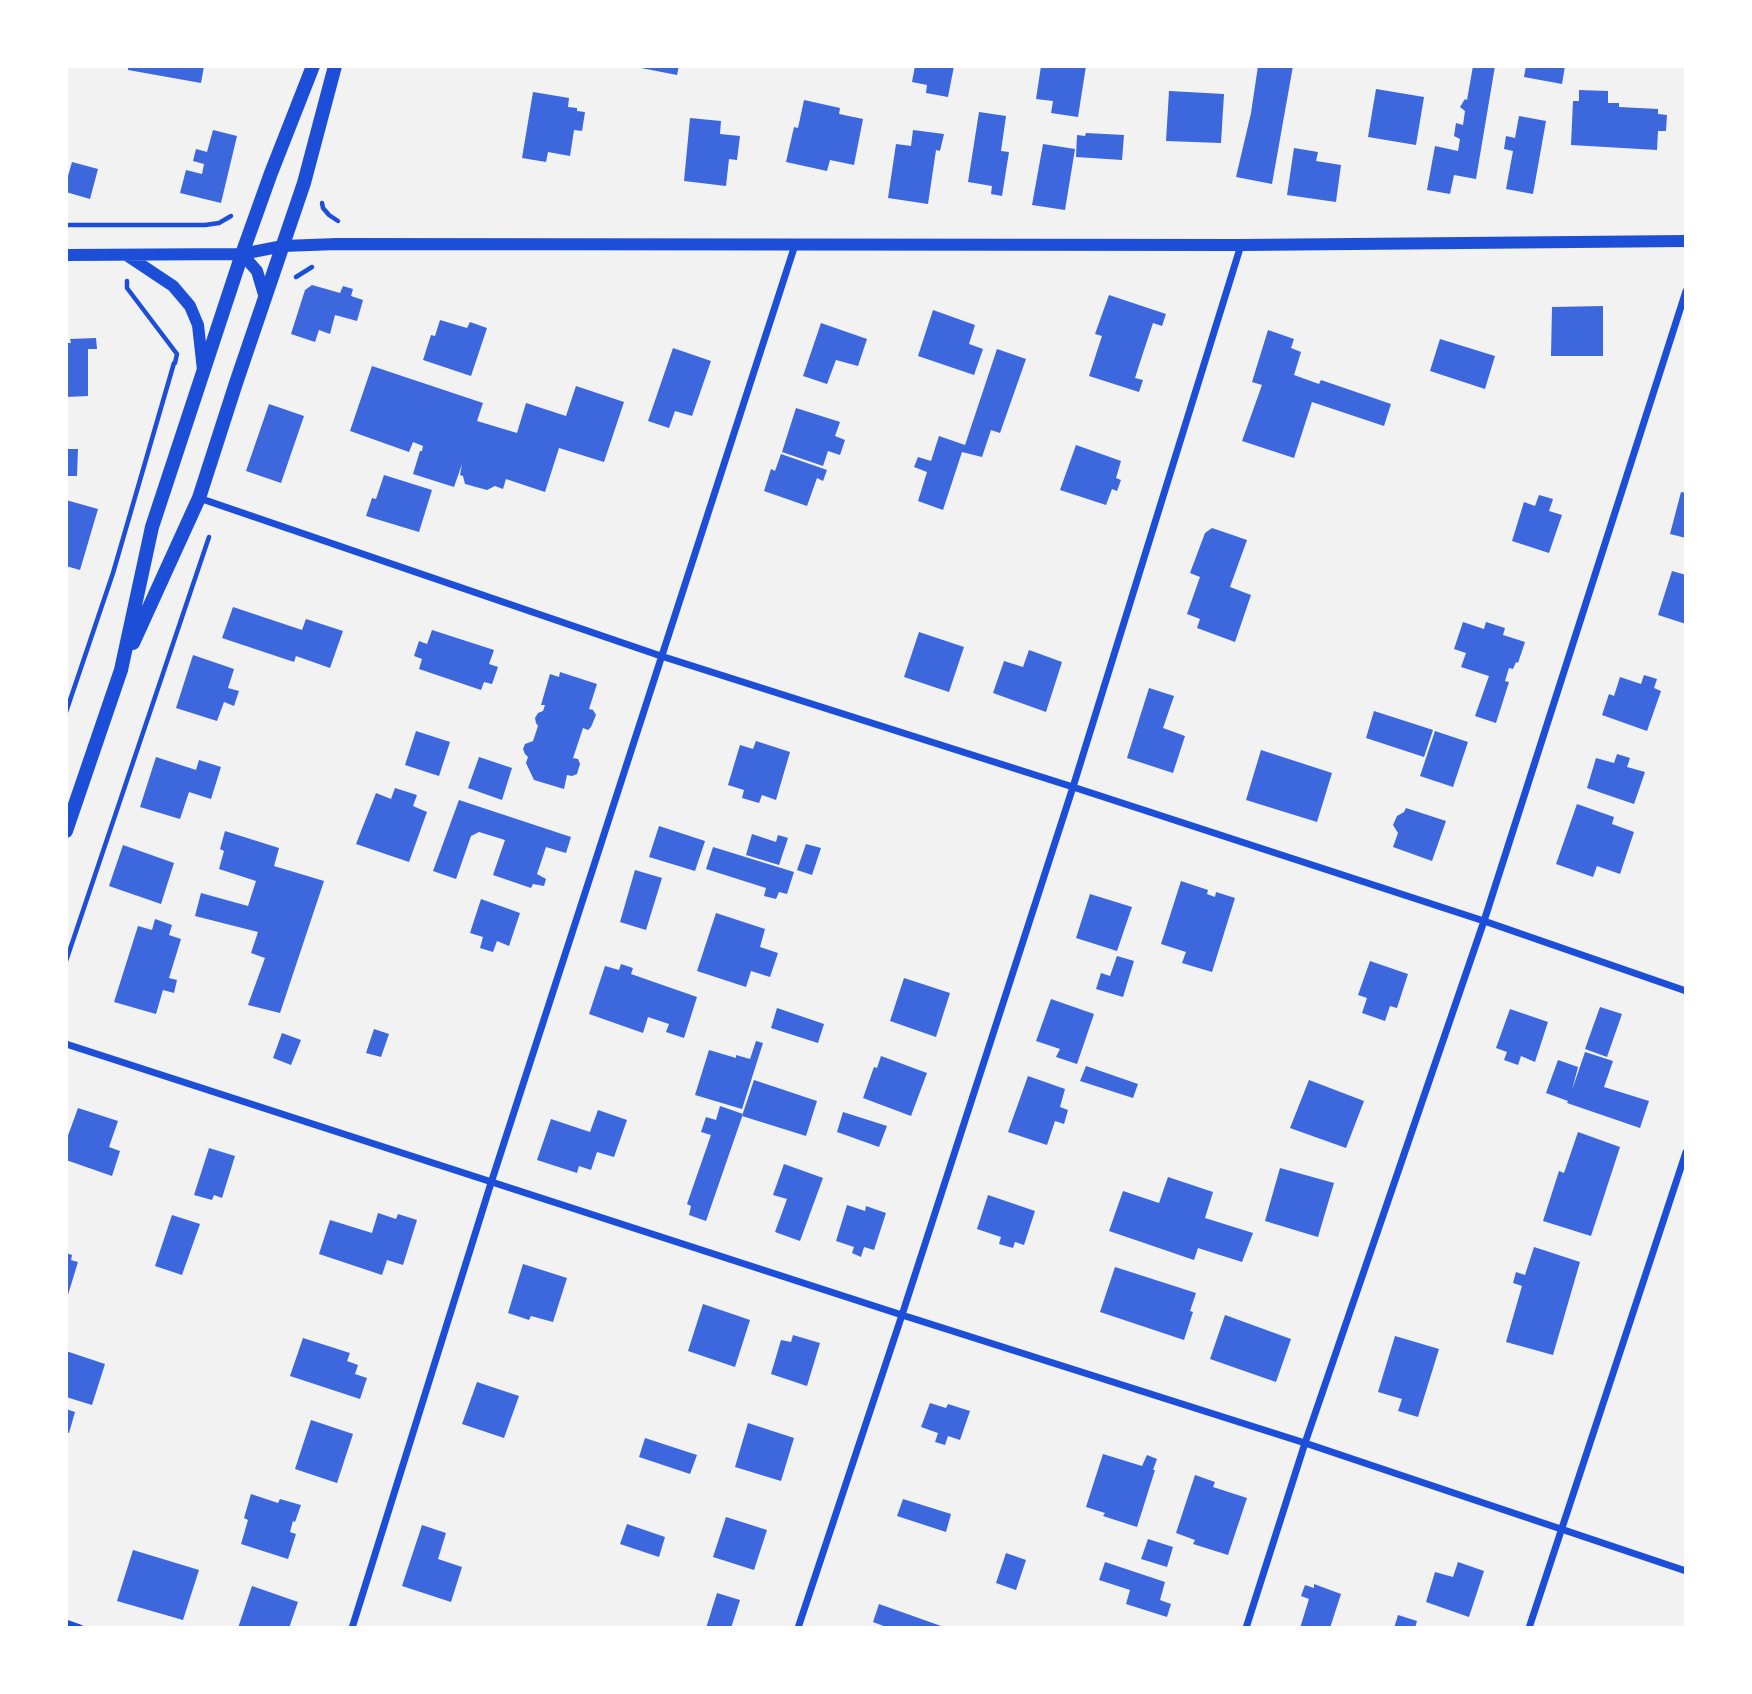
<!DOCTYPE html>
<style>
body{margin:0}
#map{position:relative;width:1752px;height:1694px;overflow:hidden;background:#f2f2f2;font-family:Jost,sans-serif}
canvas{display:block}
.frame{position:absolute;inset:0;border:68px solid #fff;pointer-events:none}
</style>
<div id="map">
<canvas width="1752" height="1694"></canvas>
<div class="frame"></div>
</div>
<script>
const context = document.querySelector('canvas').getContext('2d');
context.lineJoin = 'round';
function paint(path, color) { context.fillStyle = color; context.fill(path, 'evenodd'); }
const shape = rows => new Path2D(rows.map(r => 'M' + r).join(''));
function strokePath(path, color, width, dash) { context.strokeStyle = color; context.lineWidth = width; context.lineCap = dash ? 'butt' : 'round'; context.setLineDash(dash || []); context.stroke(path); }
const building = shape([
 [128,66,204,66,201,83,128,70],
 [641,66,679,66,677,75,641,68],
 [915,66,954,66,948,97,926,93,927,85,912,82],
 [1041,66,1086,66,1078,117,1051,113,1053,101,1036,99],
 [1258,66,1293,66,1272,184,1236,177,1251,113],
 [1473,66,1495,66,1476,179,1454,175,1450,194,1427,190,1435,146,1458,151,1460,139,1454,136,1456,123,1463,125,1465,111,1460,107,1465,99,1467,100],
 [1526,66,1565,66,1562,84,1524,77],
 [1376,89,1424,97,1416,145,1368,137],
 [1579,90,1608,91,1608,103,1619,103,1619,107,1658,109,1658,114,1667,115,1666,131,1658,131,1657,150,1571,145,1573,101,1579,101],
 [1169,91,1224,94,1221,143,1166,141],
 [533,92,569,98,568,107,577,108,577,111,585,112,582,131,574,130,570,156,548,152,546,162,522,158],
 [804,100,840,108,839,114,863,119,854,165,830,160,827,171,786,162,794,127,798,128],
 [979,112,1006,116,1001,151,1009,152,1002,196,991,194,992,186,968,182],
 [1519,116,1546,121,1533,194,1506,189,1513,151,1504,149,1506,136,1515,138],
 [690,118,721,121,720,134,740,136,737,160,729,159,726,186,684,181],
 [213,130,237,136,221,203,180,193,186,170,202,174,204,164,193,161,196,149,207,152],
 [913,130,944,134,940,151,936,150,928,204,888,198,896,144,911,146],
 [1086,133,1124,135,1122,160,1076,157,1077,135,1085,136],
 [1043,144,1075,149,1065,210,1032,205],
 [1294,148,1318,152,1316,161,1341,165,1336,202,1287,195],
 [72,162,98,169,90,199,66,192,66,183],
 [312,285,340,293,343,286,353,289,351,296,363,300,357,321,335,315,330,334,319,330,315,342,291,334,305,290],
 [1109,295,1166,314,1162,326,1153,323,1144,350,1135,378,1143,380,1139,392,1089,376,1102,336,1095,334],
 [1603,306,1603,356,1551,356,1552,307],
 [933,310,975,325,969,344,983,349,974,375,918,356],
 [440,320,467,328,470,322,487,328,471,376,423,360,431,335,435,336],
 [821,323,867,339,858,366,836,360,827,384,803,376],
 [1268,330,1294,339,1291,348,1301,352,1294,375,1319,384,1321,380,1391,404,1384,426,1312,402,1294,458,1242,441,1262,385,1252,382],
 [96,338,97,349,88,349,88,396,66,397,66,343,71,343,70,339],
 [1440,339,1495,356,1485,389,1430,371],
 [673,348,711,361,692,416,675,411,669,428,648,421],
 [997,349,1026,359,1000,433,991,430,982,457,962,452,943,510,918,501,927,472,914,467,918,457,931,461,939,436,965,445],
 [372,366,483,403,477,421,517,433,526,403,566,416,576,386,624,402,604,462,559,448,545,492,506,479,503,489,495,486,487,490,465,484,463,476,460,475,462,464,454,487,413,474,420,451,422,451,423,446,413,442,409,452,350,431],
 [269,404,304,416,281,483,246,471],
 [796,408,840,422,835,436,845,440,840,455,828,451,823,466,782,452],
 [1076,445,1121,461,1116,478,1121,480,1117,491,1112,489,1106,505,1060,490],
 [66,449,78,449,77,476,66,476],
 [781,454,827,470,823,481,817,478,807,506,764,491,771,469,775,471],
 [384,475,432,490,419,532,366,516,372,498,376,499],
 [1681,492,1686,493,1686,538,1670,534],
 [1539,495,1553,499,1549,511,1562,515,1549,553,1512,541,1524,502,1535,506],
 [66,500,98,509,80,570,66,566],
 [1212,528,1247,540,1230,587,1251,595,1235,642,1197,628,1200,619,1187,614,1200,577,1190,573,1205,533],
 [1672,571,1686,575,1686,624,1658,615],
 [233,607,302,630,306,619,343,631,330,668,296,656,294,662,222,638],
 [1463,622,1484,629,1486,622,1505,628,1503,635,1525,642,1518,663,1516,662,1513,669,1509,668,1505,681,1509,682,1496,723,1475,716,1489,676,1461,667,1466,653,1454,649],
 [432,630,494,650,489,664,498,667,492,684,484,682,481,690,419,669,422,659,414,656,419,641,427,644],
 [919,632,964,647,949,692,904,677],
 [1029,650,1062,662,1046,712,993,693,1004,661,1023,667],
 [193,655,234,669,228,688,239,691,234,706,224,702,217,721,176,708],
 [560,672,597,684,589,709,593,710,596,715,591,727,588,730,583,728,573,758,578,759,580,764,577,774,572,776,567,775,564,789,534,780,526,763,528,757,525,754,523,749,525,744,533,741,538,726,536,723,535,718,538,713,543,711,545,705,541,705,550,674,559,677],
 [1644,675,1657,679,1654,688,1661,691,1647,731,1602,715,1609,694,1614,696,1620,677,1641,684],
 [1149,688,1174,696,1163,728,1185,736,1173,773,1127,758],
 [1374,711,1433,730,1424,757,1366,738],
 [416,731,450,742,439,776,405,765],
 [1435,731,1468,742,1453,787,1420,776],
 [756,741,790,752,776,800,762,795,759,803,742,798,744,790,728,785,740,745,753,749],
 [1261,750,1332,773,1317,822,1246,800],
 [1617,754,1630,758,1627,767,1645,772,1634,804,1587,788,1596,758,1614,763],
 [156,757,196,770,199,760,221,767,211,799,189,792,180,819,140,807],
 [479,757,512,768,502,800,468,788],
 [395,788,417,795,413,806,427,812,409,862,356,844,376,793,391,799],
 [459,800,571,837,566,853,546,847,537,874,546,879,544,886,533,884,531,888,493,875,505,840,479,832,471,836,456,879,433,871],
 [1577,804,1614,817,1612,824,1634,832,1620,874,1597,866,1593,877,1556,864],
 [1406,808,1446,821,1432,861,1393,847,1398,833,1393,825,1397,816,1404,812],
 [659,826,705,841,695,871,649,857],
 [225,831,279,848,274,866,324,881,280,1013,248,1005,265,958,251,953,258,932,195,916,201,893,248,906,256,881,219,869,224,851,220,849],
 [752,834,776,842,778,835,788,838,779,865,746,855],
 [806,844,821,848,812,875,797,870],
 [123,845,174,863,161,904,109,886],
 [713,847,794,872,787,894,779,892,776,899,764,896,766,888,706,869],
 [635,870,662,878,646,930,620,922],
 [1181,881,1208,890,1207,894,1215,897,1216,892,1235,898,1212,972,1182,963,1186,952,1161,944],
 [1090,894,1132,907,1117,951,1076,938],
 [481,899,520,913,509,946,497,941,493,952,480,948,483,937,470,933],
 [716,913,765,929,760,947,778,953,770,977,751,971,746,987,697,971],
 [155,919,172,925,169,935,181,939,169,978,177,980,174,993,163,990,156,1014,114,1002,138,926,152,930],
 [1117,956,1134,961,1123,997,1096,989,1101,973,1110,976],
 [1370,961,1408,974,1397,1008,1390,1006,1385,1021,1362,1013,1367,998,1358,995],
 [621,964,633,968,631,974,697,997,684,1038,666,1032,669,1024,648,1017,643,1033,589,1014,605,966,619,970],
 [904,978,950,993,936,1037,890,1021],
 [1051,999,1094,1014,1077,1064,1056,1057,1060,1049,1036,1041],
 [1600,1007,1622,1014,1607,1057,1585,1049],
 [777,1008,824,1024,818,1043,771,1028],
 [1510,1009,1548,1022,1535,1062,1521,1056,1518,1065,1504,1060,1507,1052,1496,1048],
 [374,1029,389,1034,381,1057,366,1053],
 [282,1033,301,1040,291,1065,273,1058],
 [756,1041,763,1043,742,1109,695,1095,709,1050,736,1058,736,1055,750,1059],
 [1585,1052,1613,1061,1604,1087,1649,1101,1640,1128,1567,1103,1568,1101,1546,1093,1558,1060,1578,1067,1572,1090],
 [881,1056,927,1073,911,1116,863,1098,874,1067,877,1068],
 [1086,1066,1138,1084,1133,1098,1080,1081],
 [1028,1076,1065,1089,1060,1107,1068,1110,1064,1124,1055,1121,1047,1145,1008,1132],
 [754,1080,817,1101,806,1136,742,1116],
 [1309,1080,1364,1101,1346,1148,1290,1128],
 [720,1106,743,1114,706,1221,689,1215,691,1206,687,1204,711,1135,701,1132,706,1117,716,1120],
 [78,1108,118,1121,109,1147,120,1151,112,1176,66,1160,66,1141],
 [598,1110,627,1120,614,1157,597,1152,591,1170,579,1166,577,1173,537,1160,551,1119,590,1132],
 [843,1112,887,1126,879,1147,837,1132],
 [1578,1132,1620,1147,1591,1236,1543,1221,1559,1171,1564,1173],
 [209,1148,235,1156,222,1198,214,1195,212,1200,194,1195],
 [784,1164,823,1178,800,1241,775,1232,787,1199,773,1195],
 [1280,1168,1334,1183,1318,1237,1265,1221],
 [1168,1177,1213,1192,1205,1218,1253,1233,1242,1262,1198,1248,1194,1260,1109,1231,1123,1191,1159,1203],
 [988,1195,1035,1211,1024,1245,1015,1242,1013,1248,999,1244,1001,1237,977,1229],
 [847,1205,865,1211,866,1206,886,1213,874,1250,864,1247,861,1257,852,1253,854,1247,836,1241],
 [378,1213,396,1219,398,1214,417,1220,403,1265,387,1260,382,1275,319,1254,330,1220,372,1233],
 [172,1215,200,1224,182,1275,155,1266],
 [1534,1247,1580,1262,1553,1355,1506,1342,1522,1286,1513,1283,1516,1272,1525,1275],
 [66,1253,72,1255,71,1260,78,1262,67,1298],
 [523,1264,567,1278,553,1322,531,1316,529,1320,508,1313],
 [1115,1267,1196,1293,1190,1311,1193,1312,1184,1340,1100,1312],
 [703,1304,750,1320,735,1367,688,1351],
 [1225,1315,1291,1339,1276,1382,1210,1359],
 [793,1335,820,1343,807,1386,771,1374,781,1340,791,1342],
 [1395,1336,1439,1349,1418,1417,1398,1411,1402,1399,1378,1392],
 [303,1338,350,1353,347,1361,358,1365,355,1374,367,1378,360,1399,290,1376],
 [66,1351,105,1364,92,1405,66,1397],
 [477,1382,519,1396,504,1438,462,1424],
 [930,1403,946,1408,948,1404,970,1411,960,1440,948,1436,945,1445,935,1442,938,1433,921,1427],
 [66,1409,75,1412,69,1433,66,1432],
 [311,1420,353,1434,337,1483,295,1469],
 [748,1423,794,1438,781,1481,735,1467],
 [645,1438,697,1455,690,1474,639,1457],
 [1103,1454,1142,1466,1147,1455,1157,1459,1153,1470,1155,1470,1137,1527,1103,1516,1105,1513,1086,1507],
 [1195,1475,1215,1482,1213,1487,1247,1498,1228,1555,1193,1544,1195,1540,1176,1533],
 [251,1494,278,1503,280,1499,301,1505,295,1522,293,1521,290,1532,296,1534,288,1559,241,1544,248,1520,244,1518],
 [903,1499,951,1514,946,1532,897,1516],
 [726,1517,767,1530,754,1570,713,1557],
 [627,1524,665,1537,659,1557,620,1544],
 [422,1525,446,1533,438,1559,462,1567,451,1602,402,1586],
 [1148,1539,1173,1547,1167,1567,1141,1559],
 [133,1550,199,1570,183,1620,117,1601],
 [1006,1553,1026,1560,1016,1590,996,1583],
 [1105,1562,1165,1582,1160,1600,1171,1604,1167,1617,1126,1604,1130,1590,1099,1580],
 [1458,1562,1484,1571,1469,1617,1426,1602,1435,1572,1453,1577],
 [1314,1584,1341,1594,1330,1628,1300,1628,1309,1599,1301,1596,1305,1585,1314,1588],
 [252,1586,298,1602,289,1628,238,1628],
 [717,1593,740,1600,731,1628,706,1628],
 [879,1604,944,1627,944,1628,889,1628,873,1622],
 [1398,1615,1417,1621,1415,1628,1394,1628]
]);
const path = shape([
 [322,203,323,208,329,215,338,221],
 [66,225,205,225,219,223,231,216],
 [296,277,312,267],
 [127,281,127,288,177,354,175,363],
 [66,712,113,573,174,363],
 [66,961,209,537]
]);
const minor = shape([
 [199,498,661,656,1073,787,1484,921,1686,991],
 [66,1044,902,1315,1305,1443,1686,1571],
 [66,1623,80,1628],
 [352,1628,491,1183,795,245],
 [798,1628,902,1315,1073,787,1241,245],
 [1246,1628,1305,1443,1484,921,1686,291],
 [1529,1628,1686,1152]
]);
const tertiary = shape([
 [242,254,257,271,265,298],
 [66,255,242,254,283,246,337,244,1241,245,1686,241],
 [128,256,173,286,190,306,198,325,203,370]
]);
const secondary = shape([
 [133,643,199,498,236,383,304,183,335,66],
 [66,831,121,670,152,527,242,254,271,173,313,66]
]);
paint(building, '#3d67dc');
strokePath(path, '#1d4ed8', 4.5);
strokePath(minor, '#1d4ed8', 7);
strokePath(tertiary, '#1d4ed8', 12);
strokePath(secondary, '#1d4ed8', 14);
</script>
